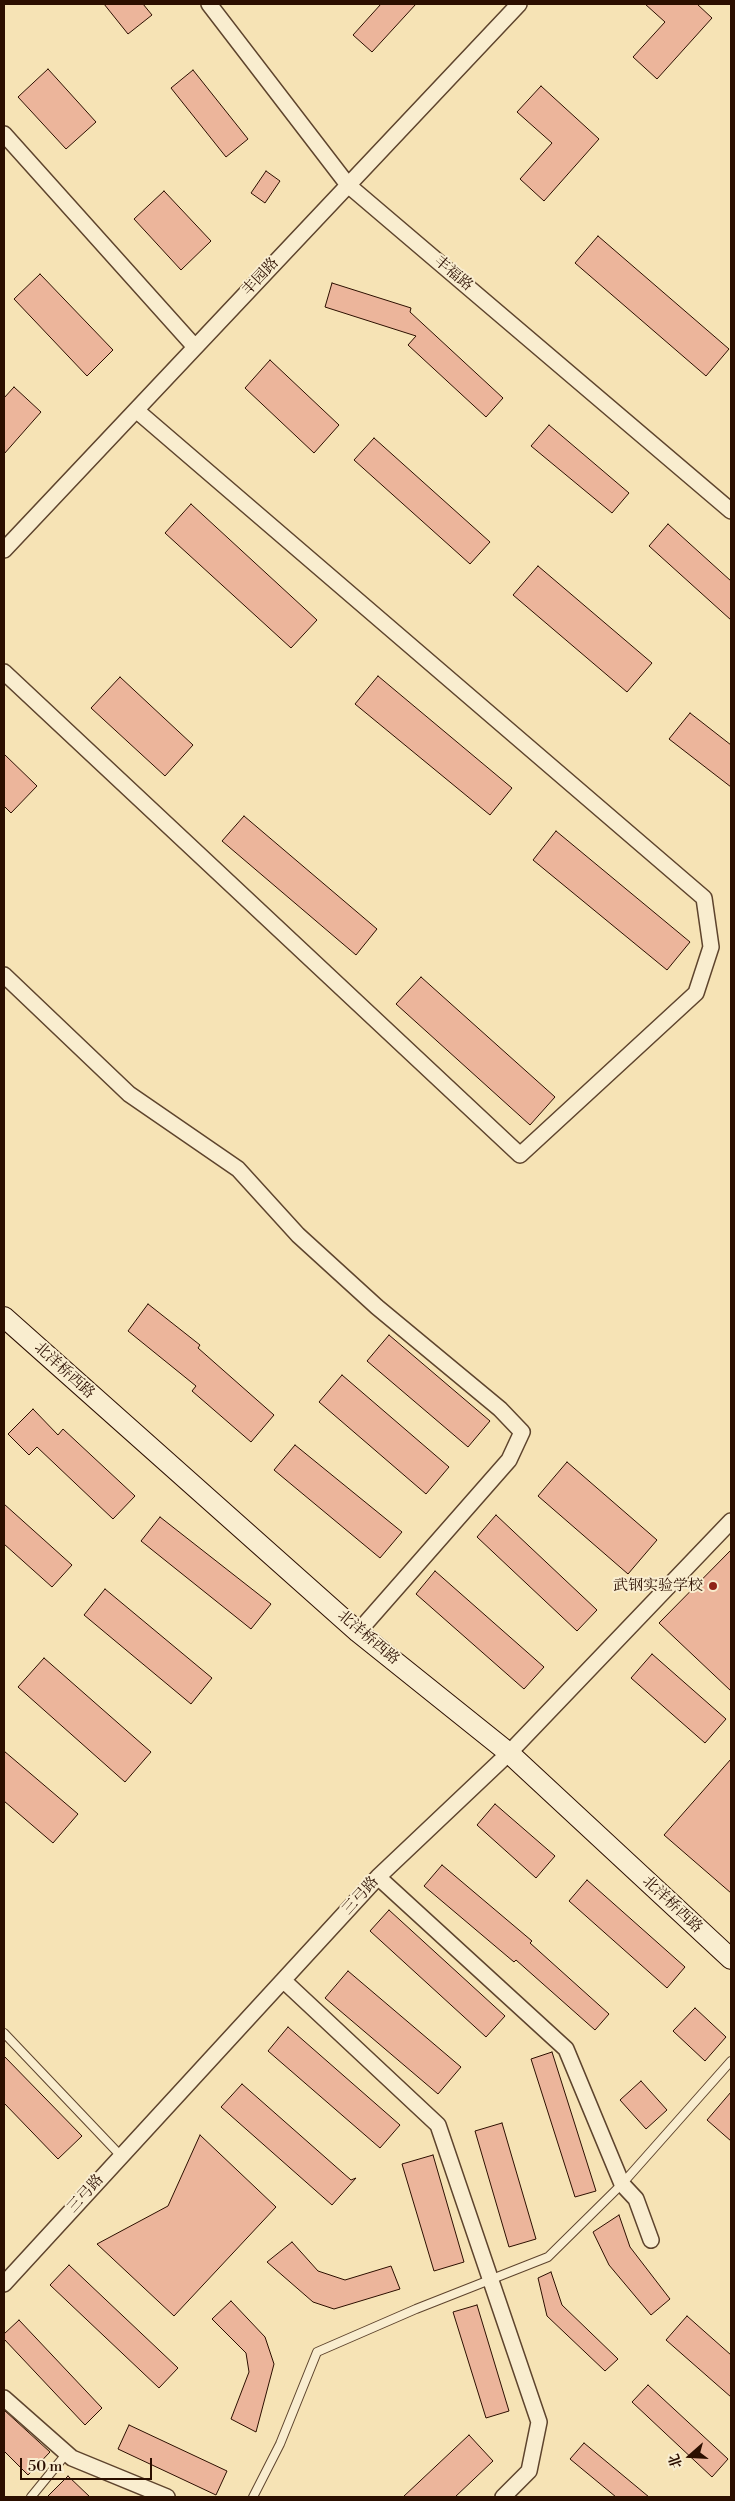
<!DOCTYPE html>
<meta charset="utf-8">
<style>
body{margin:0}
#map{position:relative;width:735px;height:2501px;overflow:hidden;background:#f6e3b5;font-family:"Libre Bodoni","Noto Serif SC",serif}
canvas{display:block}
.frame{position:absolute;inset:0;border:5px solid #2c0f00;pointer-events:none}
.north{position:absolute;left:665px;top:2431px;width:50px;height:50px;-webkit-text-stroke:4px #f9edcf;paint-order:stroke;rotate:251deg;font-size:14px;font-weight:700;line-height:20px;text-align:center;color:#2c0f00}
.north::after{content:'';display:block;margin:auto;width:18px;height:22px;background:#2c0f00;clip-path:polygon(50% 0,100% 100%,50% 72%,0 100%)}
.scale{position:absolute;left:20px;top:2458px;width:132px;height:22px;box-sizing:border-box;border:2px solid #2c0f00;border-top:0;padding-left:6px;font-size:15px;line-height:18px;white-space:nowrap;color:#2c0f00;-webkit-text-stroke:4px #f9edcf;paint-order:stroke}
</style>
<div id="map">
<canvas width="735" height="2501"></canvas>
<div class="frame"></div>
<div class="north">北</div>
<div class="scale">50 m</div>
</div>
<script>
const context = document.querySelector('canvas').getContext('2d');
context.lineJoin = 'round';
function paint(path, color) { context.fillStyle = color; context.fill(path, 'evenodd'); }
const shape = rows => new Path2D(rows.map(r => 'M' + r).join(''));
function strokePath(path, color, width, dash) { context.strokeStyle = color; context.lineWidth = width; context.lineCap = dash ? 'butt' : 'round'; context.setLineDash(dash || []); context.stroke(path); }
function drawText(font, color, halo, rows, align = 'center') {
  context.font = font + ' "Libre Bodoni","Noto Serif SC",serif'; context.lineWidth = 4; context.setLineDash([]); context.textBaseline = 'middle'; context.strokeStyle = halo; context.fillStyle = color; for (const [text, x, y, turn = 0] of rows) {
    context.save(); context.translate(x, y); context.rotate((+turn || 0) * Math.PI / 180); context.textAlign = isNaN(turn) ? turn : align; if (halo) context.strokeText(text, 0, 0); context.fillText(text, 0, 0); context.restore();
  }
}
const building = shape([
 [104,4,143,4,152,15,128,34,104,4],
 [381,4,416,4,372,52,353,35,381,4],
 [645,4,697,4,712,18,657,79,633,57,665,22,645,4],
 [48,69,96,122,66,149,18,97,48,69],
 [193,70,248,139,226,157,171,88,193,70],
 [541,86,599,139,544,201,520,179,552,143,517,112,541,86],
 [266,171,280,181,265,203,251,193,266,171],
 [164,191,211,241,181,270,134,219,164,191],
 [598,236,729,349,706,376,575,263,598,236],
 [40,274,113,350,87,376,14,299,40,274],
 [332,283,411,308,410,312,503,398,486,417,408,345,416,336,325,307,332,283],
 [270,360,339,425,314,453,245,388,270,360],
 [14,387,41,412,4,454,4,398,14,387],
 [549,425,629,493,612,513,531,446,549,425],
 [374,438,490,542,470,564,354,460,374,438],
 [191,504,317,620,291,648,165,533,191,504],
 [668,524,731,581,731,620,649,546,668,524],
 [538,566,652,663,627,692,513,595,538,566],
 [378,676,512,788,490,815,355,704,378,676],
 [120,677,193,745,165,776,91,708,120,677],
 [690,713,731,745,731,787,669,739,690,713],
 [4,754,37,786,11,813,4,806,4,754],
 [244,816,377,929,356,955,222,841,244,816],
 [556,831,690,942,667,970,533,860,556,831],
 [421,977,555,1097,530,1125,396,1004,421,977],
 [148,1304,200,1345,198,1348,274,1415,251,1442,192,1391,196,1386,128,1331,148,1304],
 [389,1335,490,1421,468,1447,367,1361,389,1335],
 [342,1375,449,1467,426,1494,319,1402,342,1375],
 [33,1409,58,1435,63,1429,135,1496,113,1519,37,1447,29,1455,8,1434,33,1409],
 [295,1445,402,1532,380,1558,274,1470,295,1445],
 [567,1462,657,1540,628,1574,538,1496,567,1462],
 [4,1504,72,1565,52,1587,4,1544,4,1504],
 [496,1515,597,1610,577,1631,477,1537,496,1515],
 [160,1517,271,1604,251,1629,141,1541,160,1517],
 [731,1550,731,1691,659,1623,731,1550],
 [435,1571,544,1667,524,1689,416,1594,435,1571],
 [105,1589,212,1678,191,1704,84,1615,105,1589],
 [652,1654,726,1719,705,1743,631,1678,652,1654],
 [44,1658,151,1752,125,1782,18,1687,44,1658],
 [4,1751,78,1814,53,1843,4,1801,4,1751],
 [731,1759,731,1893,664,1835,731,1759],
 [495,1804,555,1856,536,1878,477,1825,495,1804],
 [442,1865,532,1941,530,1943,609,2014,595,2030,516,1960,514,1962,424,1886,442,1865],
 [587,1880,685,1967,667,1988,569,1901,587,1880],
 [389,1910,505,2016,486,2037,370,1931,389,1910],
 [348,1971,461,2067,438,2094,325,1998,348,1971],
 [695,2008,726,2037,705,2061,673,2031,695,2008],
 [288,2027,400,2125,380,2148,268,2051,288,2027],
 [552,2052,596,2191,575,2197,531,2059,552,2052],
 [4,2056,82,2136,58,2159,4,2103,4,2056],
 [641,2081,667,2110,646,2129,620,2100,641,2081],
 [242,2084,351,2180,356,2178,332,2205,221,2107,242,2084],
 [731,2092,731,2141,707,2120,731,2092],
 [502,2123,536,2239,509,2247,475,2131,502,2123],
 [200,2135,276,2207,174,2316,97,2244,168,2206,200,2135],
 [433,2155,464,2262,434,2271,402,2164,433,2155],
 [619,2215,630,2247,670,2299,651,2315,609,2265,593,2232,619,2215],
 [292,2242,318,2271,345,2280,391,2266,400,2289,334,2309,313,2302,267,2262,292,2242],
 [69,2265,178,2368,159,2388,50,2285,69,2265],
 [551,2272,562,2305,618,2359,605,2371,547,2316,538,2278,551,2272],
 [231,2301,265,2337,274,2364,256,2432,231,2419,249,2372,246,2353,212,2319,231,2301],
 [477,2305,509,2411,486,2418,453,2312,477,2305],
 [687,2316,731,2355,731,2397,666,2340,687,2316],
 [19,2320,102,2408,85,2425,4,2339,4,2334,19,2320],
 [648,2385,728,2459,712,2477,632,2402,648,2385],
 [4,2410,50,2452,28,2475,4,2451,4,2410],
 [129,2425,227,2471,216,2495,118,2449,129,2425],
 [469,2435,493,2461,455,2497,403,2497,469,2435],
 [584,2443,649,2497,616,2497,570,2459,584,2443],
 [68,2476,90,2497,47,2497,68,2476]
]);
const service = shape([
 [4,2033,121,2156],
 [31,2497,67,2453],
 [253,2497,280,2444,317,2352,416,2309,548,2257,622,2184,731,2061]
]);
const minor = shape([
 [209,4,348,185,731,511],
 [4,134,195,347],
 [4,550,519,4],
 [4,672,520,1155,696,993,711,947,704,898,136,410],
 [4,975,129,1094,238,1169,298,1235,377,1307,500,1409,522,1432,509,1460,358,1632],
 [378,1877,566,2049,622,2184,636,2199,651,2240],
 [284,1981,438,2125,539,2422,529,2471,503,2497],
 [4,2284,378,1877,509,1753,731,1521],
 [4,2398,72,2458,167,2497]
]);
const secondary = shape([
 [4,1317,358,1632,509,1753,731,1959]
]);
const markers = [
 [713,1586,5,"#8f2418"]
];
const streetNames = [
 ["丰福路",453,274,40],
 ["丰园路",261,277,-47],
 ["北洋桥西路",64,1371,42],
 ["北洋桥西路",368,1638,40],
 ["三弓路",361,1896,-48],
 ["北洋桥西路",672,1905,43],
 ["三弓路",86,2194,-48]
];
const poiNames = [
 ["武钢实验学校",703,1586]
];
paint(building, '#ecb59b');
strokePath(building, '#2c0f00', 1);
strokePath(service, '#5e442d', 10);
strokePath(minor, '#5e442d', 18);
strokePath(secondary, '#2c0f00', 22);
strokePath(service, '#f9edcf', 8);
strokePath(minor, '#f9edcf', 15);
strokePath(secondary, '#f9edcf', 20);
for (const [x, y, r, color] of markers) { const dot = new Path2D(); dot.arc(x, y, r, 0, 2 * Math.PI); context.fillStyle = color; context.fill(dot); strokePath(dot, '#f9edcf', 2); }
drawText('15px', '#2c0f00', '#f9edcf', streetNames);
drawText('15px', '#2c0f00', '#f9edcf', poiNames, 'right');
</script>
